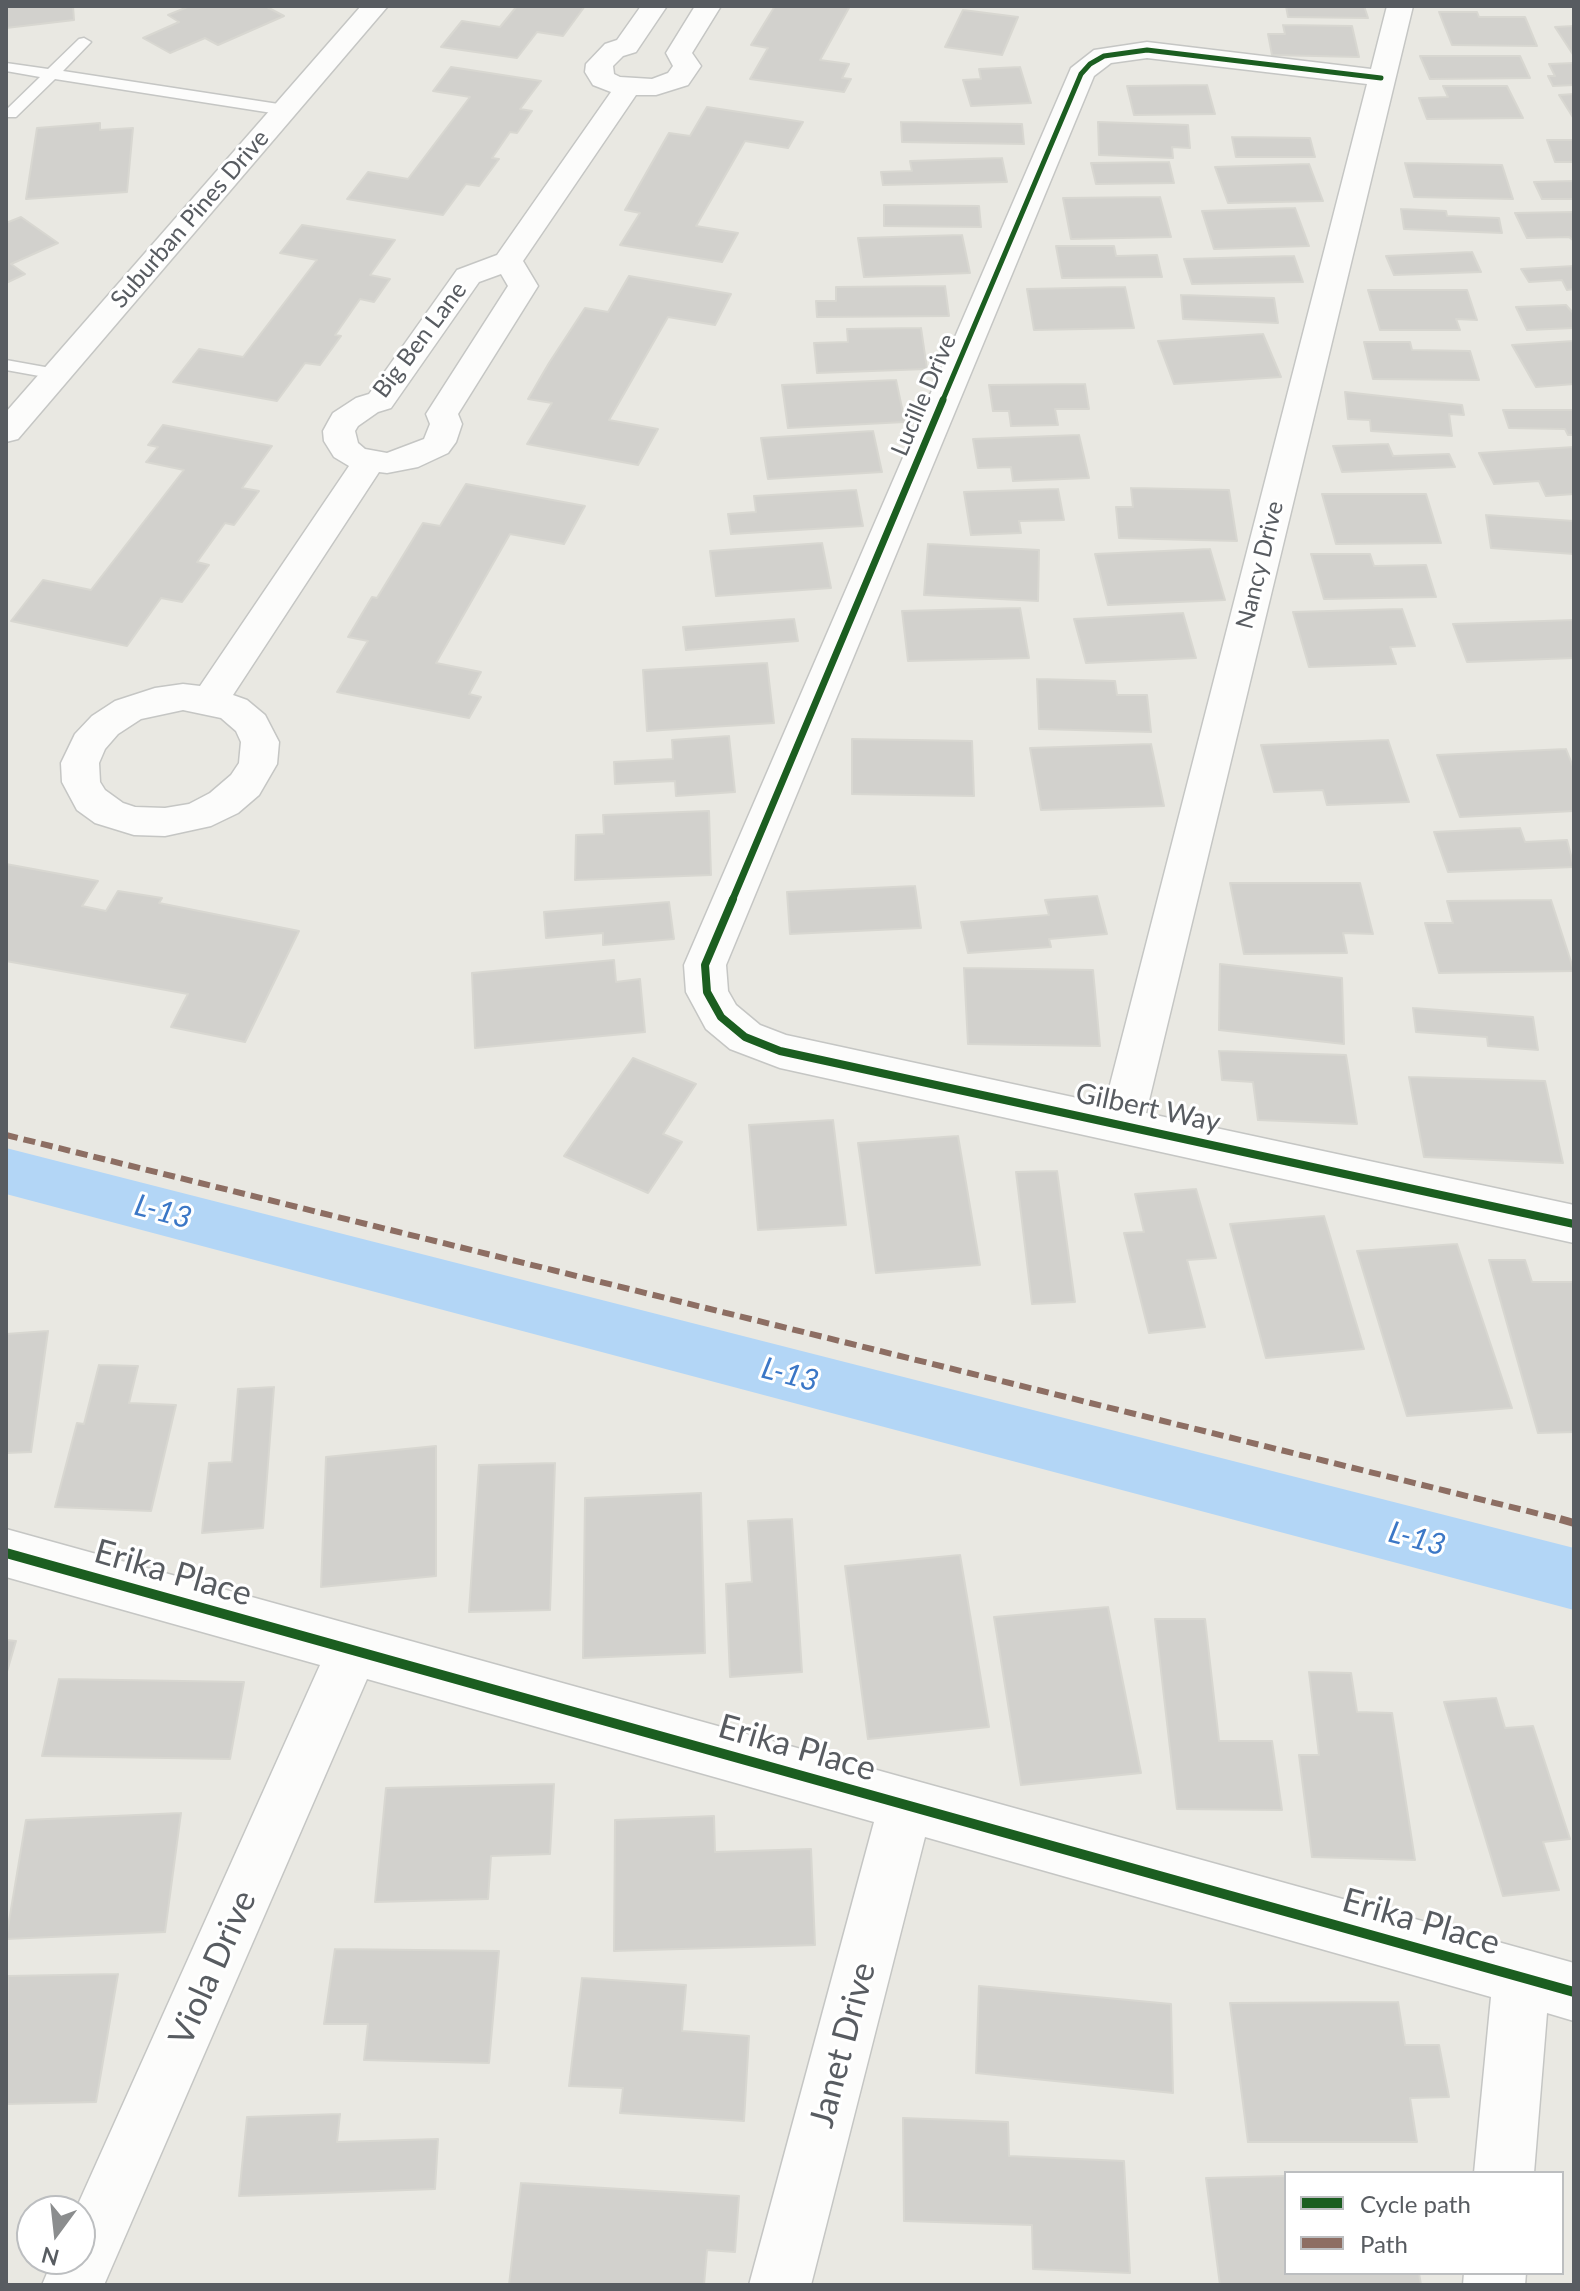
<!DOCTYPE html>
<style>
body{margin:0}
#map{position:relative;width:1580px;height:2291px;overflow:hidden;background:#e9e8e2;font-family:Lato,sans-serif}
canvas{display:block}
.frame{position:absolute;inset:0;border:8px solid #585c61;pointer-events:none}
.legend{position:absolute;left:1284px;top:2171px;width:280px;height:104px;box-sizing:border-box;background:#fff;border:2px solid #bcbec0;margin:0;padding:10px 14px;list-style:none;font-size:24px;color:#585c61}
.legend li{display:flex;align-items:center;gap:16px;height:40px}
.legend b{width:40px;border:2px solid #bcbec0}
.north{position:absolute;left:16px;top:2195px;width:80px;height:80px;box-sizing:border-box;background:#fff;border:2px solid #bcbec0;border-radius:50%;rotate:195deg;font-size:22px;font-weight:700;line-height:32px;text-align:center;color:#585c61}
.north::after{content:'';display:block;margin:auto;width:28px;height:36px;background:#8b8d8e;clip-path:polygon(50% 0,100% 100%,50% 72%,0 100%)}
</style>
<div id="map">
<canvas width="1580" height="2291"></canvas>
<div class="frame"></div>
<ul class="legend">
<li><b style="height:10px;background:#1b5e20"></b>Cycle path</li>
<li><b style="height:10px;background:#8d6e63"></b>Path</li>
</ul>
<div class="north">N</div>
</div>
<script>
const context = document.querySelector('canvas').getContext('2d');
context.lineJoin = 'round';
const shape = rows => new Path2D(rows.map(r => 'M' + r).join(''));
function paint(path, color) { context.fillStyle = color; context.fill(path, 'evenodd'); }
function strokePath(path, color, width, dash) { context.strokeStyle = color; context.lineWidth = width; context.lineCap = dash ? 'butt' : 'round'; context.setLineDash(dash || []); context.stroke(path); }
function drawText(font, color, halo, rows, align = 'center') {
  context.font = font + ' Lato,sans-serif'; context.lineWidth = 6; context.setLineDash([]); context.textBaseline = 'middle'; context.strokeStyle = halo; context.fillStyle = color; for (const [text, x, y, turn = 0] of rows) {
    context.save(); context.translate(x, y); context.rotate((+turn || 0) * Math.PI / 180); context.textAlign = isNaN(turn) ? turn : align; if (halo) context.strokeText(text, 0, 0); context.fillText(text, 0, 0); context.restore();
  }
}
const canal = shape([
 [6,1148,1574,1548,1574,1610,6,1194,6,1148]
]);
const building = shape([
 [6,6,73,6,74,20,6,28,6,6],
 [190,6,265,6,284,16,218,45,205,38,170,53,143,38,179,22,168,15,190,6],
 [517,6,585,6,563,36,537,32,517,58,441,47,462,21,500,27,517,6],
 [775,6,850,6,820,60,849,64,842,78,851,79,844,92,750,79,768,48,751,45,775,6],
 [1286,6,1364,6,1368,18,1288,17,1286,6],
 [963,10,1018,17,1002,55,945,47,963,10],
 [1439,12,1477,12,1479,17,1525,17,1537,46,1452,45,1439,12],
 [1283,25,1352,26,1359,57,1272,55,1268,34,1285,34,1283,25],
 [1574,26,1574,56,1555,27,1574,26],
 [1420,56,1520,56,1530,78,1430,79,1420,56],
 [1574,63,1574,85,1553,86,1548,76,1555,76,1549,64,1574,63],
 [451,67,541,81,520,109,532,111,517,133,510,132,492,158,499,159,479,186,466,184,443,215,347,199,368,172,408,179,470,97,433,91,451,67],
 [1020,67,1031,103,971,106,963,80,981,79,979,69,1020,67],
 [1207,85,1215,114,1134,115,1127,86,1207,85],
 [1443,86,1507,86,1523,118,1427,119,1419,98,1448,97,1443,86],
 [1574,94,1574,119,1559,95,1574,94],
 [707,107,803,122,788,148,745,141,696,226,738,233,722,262,620,245,640,213,625,210,669,133,690,136,707,107],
 [901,122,1022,124,1024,144,902,142,901,122],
 [1098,122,1188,125,1190,148,1172,147,1173,158,1099,155,1098,122],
 [100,123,100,130,133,128,127,192,26,199,37,128,100,123],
 [1232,137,1310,138,1315,157,1236,157,1232,137],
 [1547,140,1574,140,1574,162,1555,162,1547,140],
 [1002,158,1007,182,883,185,881,172,912,171,910,161,1002,158],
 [1169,162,1174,183,1096,184,1091,163,1169,162],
 [1405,163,1502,165,1513,199,1414,197,1405,163],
 [1309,164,1323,201,1228,203,1215,167,1309,164],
 [1574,181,1574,199,1542,199,1534,182,1574,181],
 [1160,197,1171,237,1071,239,1063,198,1160,197],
 [884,205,979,206,981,227,884,226,884,205],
 [1295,208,1309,246,1214,249,1202,211,1295,208],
 [1401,209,1446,211,1447,216,1499,218,1502,233,1404,229,1401,209],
 [1574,212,1574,241,1569,237,1527,238,1515,213,1574,212],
 [21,217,58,243,11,264,25,274,6,283,6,223,21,217],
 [302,225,395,240,370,275,390,279,374,302,360,299,335,335,341,336,320,365,305,363,277,401,173,382,199,349,243,357,317,260,280,253,302,225],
 [962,235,970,273,864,277,858,238,962,235],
 [1056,246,1114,246,1116,256,1157,255,1162,277,1062,278,1056,246],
 [1472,252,1481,272,1394,275,1386,256,1472,252],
 [1294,256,1303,282,1192,284,1184,259,1294,256],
 [1574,266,1574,289,1567,290,1562,280,1529,282,1521,269,1574,266],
 [629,276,731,294,715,325,668,317,609,420,658,429,638,465,527,444,552,403,528,399,549,363,585,308,608,312,629,276],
 [945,286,949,316,817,317,816,301,836,301,836,287,945,286],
 [1125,287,1134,328,1034,330,1027,289,1125,287],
 [1368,290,1467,290,1477,320,1456,319,1460,330,1380,330,1368,290],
 [1181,295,1274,298,1278,323,1183,319,1181,295],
 [1566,305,1574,314,1574,328,1527,330,1516,307,1566,305],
 [921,328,927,369,817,373,814,343,848,342,847,329,921,328],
 [1263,334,1281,377,1174,384,1158,341,1263,334],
 [1574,341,1574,384,1536,387,1512,345,1574,341],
 [1364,342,1410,342,1412,350,1470,351,1479,380,1373,379,1364,342],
 [896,380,905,422,788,428,782,385,896,380],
 [1085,384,1089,409,1055,409,1058,425,1011,426,1009,411,993,411,989,385,1085,384],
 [1345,392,1462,405,1464,415,1449,414,1452,436,1371,431,1370,420,1348,419,1345,392],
 [1503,410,1574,410,1574,435,1568,435,1565,429,1509,428,1503,410],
 [163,425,272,446,242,488,259,491,234,525,225,523,197,562,209,565,182,602,161,598,127,646,11,621,43,580,91,590,184,470,146,462,158,447,148,445,163,425],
 [873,431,882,472,768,479,761,438,873,431],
 [1079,435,1089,478,1013,481,1011,467,978,468,973,439,1079,435],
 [1388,444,1393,456,1449,454,1455,467,1342,472,1333,446,1388,444],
 [1574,447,1574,494,1546,496,1539,481,1494,484,1479,453,1574,447],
 [466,484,585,506,564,544,510,534,436,663,481,672,469,694,481,697,469,718,337,692,368,641,348,637,372,597,377,598,423,523,440,526,466,484],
 [1131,488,1229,490,1237,541,1119,538,1116,507,1133,507,1131,488],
 [1058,489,1064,520,1019,521,1021,533,971,535,964,492,1058,489],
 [856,490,863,526,731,534,728,514,756,512,754,496,856,490],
 [1322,494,1426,494,1441,543,1336,544,1322,494],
 [1486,515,1574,521,1574,554,1491,548,1486,515],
 [822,543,831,588,716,596,710,551,822,543],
 [928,544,1039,550,1038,601,924,595,928,544],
 [1210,549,1225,600,1108,605,1095,554,1210,549],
 [1311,554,1370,554,1374,566,1426,565,1436,597,1324,599,1311,554],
 [1020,608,1029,658,908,661,902,611,1020,608],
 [1402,609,1415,646,1390,647,1396,664,1309,667,1293,612,1402,609],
 [1183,613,1196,658,1086,663,1074,619,1183,613],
 [794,619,798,641,686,650,683,627,794,619],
 [1574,620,1574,658,1467,662,1453,624,1574,620],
 [767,663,774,723,647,731,643,670,767,663],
 [1037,679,1115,681,1117,695,1147,695,1151,732,1039,729,1037,679],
 [729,736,735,792,676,796,675,781,615,784,614,762,673,759,672,740,729,736],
 [852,739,972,741,974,796,852,794,852,739],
 [1388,740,1409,802,1327,805,1323,790,1274,792,1261,745,1388,740],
 [1151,744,1164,806,1041,810,1030,748,1151,744],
 [1566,749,1574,769,1574,811,1460,817,1437,755,1566,749],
 [709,811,711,875,575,880,576,835,604,834,603,815,709,811],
 [1520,828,1525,842,1567,840,1574,867,1448,872,1434,832,1520,828],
 [6,864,98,881,82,906,106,911,118,891,162,898,159,903,299,931,245,1042,171,1027,188,994,6,961,6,864],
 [1230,883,1360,883,1373,934,1343,933,1347,953,1244,954,1230,883],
 [915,886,921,928,790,934,787,892,915,886],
 [1097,896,1107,934,1049,939,1051,947,968,953,961,922,1049,915,1045,900,1097,896],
 [1551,900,1574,971,1439,973,1425,923,1453,923,1447,901,1551,900],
 [669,902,674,939,603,945,603,933,546,938,544,912,669,902],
 [614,960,616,982,640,979,645,1032,475,1048,472,973,614,960],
 [1220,964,1342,978,1344,1044,1219,1030,1220,964],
 [964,968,1093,970,1100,1046,968,1044,964,968],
 [1413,1008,1533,1017,1538,1050,1488,1046,1487,1037,1416,1032,1413,1008],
 [1219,1051,1346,1055,1357,1124,1258,1120,1253,1082,1222,1080,1219,1051],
 [633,1058,696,1084,663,1134,682,1142,648,1193,564,1156,633,1058],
 [1409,1077,1545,1081,1563,1163,1424,1157,1409,1077],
 [833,1120,846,1225,758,1230,749,1125,833,1120],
 [958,1136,980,1265,876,1273,858,1143,958,1136],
 [1057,1171,1075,1302,1032,1304,1016,1172,1057,1171],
 [1196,1189,1216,1258,1187,1260,1205,1327,1149,1333,1124,1233,1144,1232,1135,1194,1196,1189],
 [1324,1216,1364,1349,1266,1358,1230,1224,1324,1216],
 [1457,1244,1512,1408,1407,1416,1357,1251,1457,1244],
 [1489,1260,1525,1260,1532,1282,1574,1282,1574,1432,1538,1433,1489,1260],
 [48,1331,31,1452,6,1453,6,1334,48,1331],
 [99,1365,138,1366,129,1403,176,1405,151,1511,55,1507,77,1423,84,1424,99,1365],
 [274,1387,263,1528,202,1533,209,1463,232,1462,238,1389,274,1387],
 [436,1446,436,1576,321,1587,326,1457,436,1446],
 [555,1463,550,1610,469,1612,479,1465,555,1463],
 [701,1493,705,1653,583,1658,585,1498,701,1493],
 [792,1519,802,1672,730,1677,726,1584,752,1582,748,1521,792,1519],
 [960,1555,989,1727,868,1739,845,1566,960,1555],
 [1108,1607,1141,1773,1021,1785,994,1617,1108,1607],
 [1155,1619,1205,1619,1219,1741,1272,1741,1282,1810,1177,1809,1155,1619],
 [6,1640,16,1641,6,1675,6,1640],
 [1309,1672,1351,1673,1357,1712,1392,1713,1415,1860,1312,1857,1299,1755,1319,1755,1309,1672],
 [59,1679,244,1682,230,1759,42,1756,59,1679],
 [1496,1698,1505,1728,1533,1726,1570,1839,1543,1842,1559,1890,1503,1896,1444,1702,1496,1698],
 [554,1784,550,1854,491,1856,488,1899,375,1902,386,1788,554,1784],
 [181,1813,165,1932,6,1939,26,1820,181,1813],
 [714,1816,715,1852,811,1849,815,1945,614,1951,615,1820,714,1816],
 [335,1949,499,1951,489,2063,364,2060,368,2024,324,2024,335,1949],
 [118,1974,96,2102,6,2104,8,1976,118,1974],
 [582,1978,686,1985,682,2031,749,2036,744,2121,620,2113,623,2088,569,2086,582,1978],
 [979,1986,1171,2004,1173,2093,976,2073,979,1986],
 [1398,2002,1405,2045,1439,2045,1449,2097,1410,2098,1417,2142,1248,2142,1230,2003,1398,2002],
 [340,2114,337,2142,438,2139,435,2189,239,2196,247,2117,340,2114],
 [903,2118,1008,2122,1009,2156,1124,2161,1130,2273,1033,2269,1032,2225,904,2221,903,2118],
 [1286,2176,1286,2273,1419,2273,1421,2285,1220,2285,1206,2178,1286,2176],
 [521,2183,739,2196,735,2252,707,2250,704,2285,509,2285,521,2183]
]);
const service = shape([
 [84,38,91,42,63,71,285,105,293,110,285,115,55,79,16,117,6,117,6,110,40,77,6,71,6,63,48,69,79,39,84,38],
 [6,360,56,369,65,374,56,379,6,370,6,360]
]);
const minor = shape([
 [361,6,388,6,18,439,6,442,6,412,361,6],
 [641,6,667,6,636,52,623,56,613,66,614,74,620,77,652,79,668,73,673,66,666,53,695,6,721,6,692,53,701,66,688,85,656,95,636,95,523,261,538,286,458,414,462,424,456,442,448,453,418,467,387,473,379,472,233,695,247,700,265,715,279,742,277,764,259,795,238,813,211,826,165,836,134,835,95,823,77,810,62,782,61,763,75,734,92,716,115,701,155,688,183,684,200,686,349,466,334,457,324,441,323,431,329,420,333,413,356,398,369,394,457,270,497,255,611,92,593,85,585,72,586,64,605,44,617,40,641,6],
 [501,274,508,286,426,414,430,424,424,439,387,453,365,449,358,443,355,431,358,426,378,412,391,408,479,282,501,274],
 [183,710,221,718,236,731,241,742,239,763,231,775,210,793,189,804,165,808,135,807,123,803,105,790,100,782,99,763,105,749,118,734,141,719,183,710],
 [1387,6,1413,6,1146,1113,1574,1205,1574,1243,780,1068,730,1049,706,1029,686,992,684,965,1071,68,1094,50,1147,42,1371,69,1387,6],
 [1147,58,1367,84,1105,1104,786,1035,760,1025,736,1005,728,991,726,965,1094,76,1111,63,1147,58],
 [6,1529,1574,1963,1574,2021,1547,2013,1534,2173,1474,2173,1491,1997,925,1837,811,2285,749,2285,874,1822,367,1679,104,2285,42,2285,53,2259,80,2259,80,2211,75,2211,320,1665,6,1577,6,1529],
 [1464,2273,1526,2273,1525,2285,1463,2285,1464,2273]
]);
const quietFar1 = shape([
 [6,1135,1568,1521]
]);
const quiet = shape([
 [1560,1519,1574,1523]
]);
const cyclewayFar3 = shape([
 [942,402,1081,74,1090,64,1104,56,1147,50,1381,78]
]);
const cyclewayFar2 = shape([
 [732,901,943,400]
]);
const cyclewayFar1 = shape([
 [733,899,705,965,707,992,721,1017,745,1037,780,1051,1574,1224]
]);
const cycleway = shape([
 [6,1553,1574,1992]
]);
const farStreetnames = [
 ["Suburban Pines Drive",190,219,-49],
 ["Big Ben Lane",420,340,-53],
 ["Lucille Drive",924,395,-67],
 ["Nancy Drive",1260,565,-76]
];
const streetNames = [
 ["Gilbert Way",1148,1108,12]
];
const waterNames = [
 ["L-13",163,1212,15],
 ["L-13",790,1375,15],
 ["L-13",1417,1539,15]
];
const nearStreetnames = [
 ["Erika Place",173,1573,16],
 ["Erika Place",797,1748,16],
 ["Erika Place",1421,1922,16],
 ["Viola Drive",213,1968,-66],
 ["Janet Drive",843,2045,-75]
];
paint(canal, '#b3d6f6');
paint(building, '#d2d1cd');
strokePath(building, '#d8d7d1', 2);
strokePath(service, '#c5c6c4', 3);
strokePath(minor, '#c5c6c4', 3);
paint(service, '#fcfcfb');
paint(minor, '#fcfcfb');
strokePath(quietFar1, '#8d6e63', 6, [12, 6]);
strokePath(quiet, '#8d6e63', 8, [15, 8]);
strokePath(cyclewayFar3, '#1b5e20', 5);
strokePath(cyclewayFar2, '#1b5e20', 7);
strokePath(cyclewayFar1, '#1b5e20', 8);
strokePath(cycleway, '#1b5e20', 10);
drawText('24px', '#585c61', '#fff', farStreetnames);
drawText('28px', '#585c61', '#fff', streetNames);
drawText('italic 30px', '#3b77c6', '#fff', waterNames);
drawText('34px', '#585c61', '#fff', nearStreetnames);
</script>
